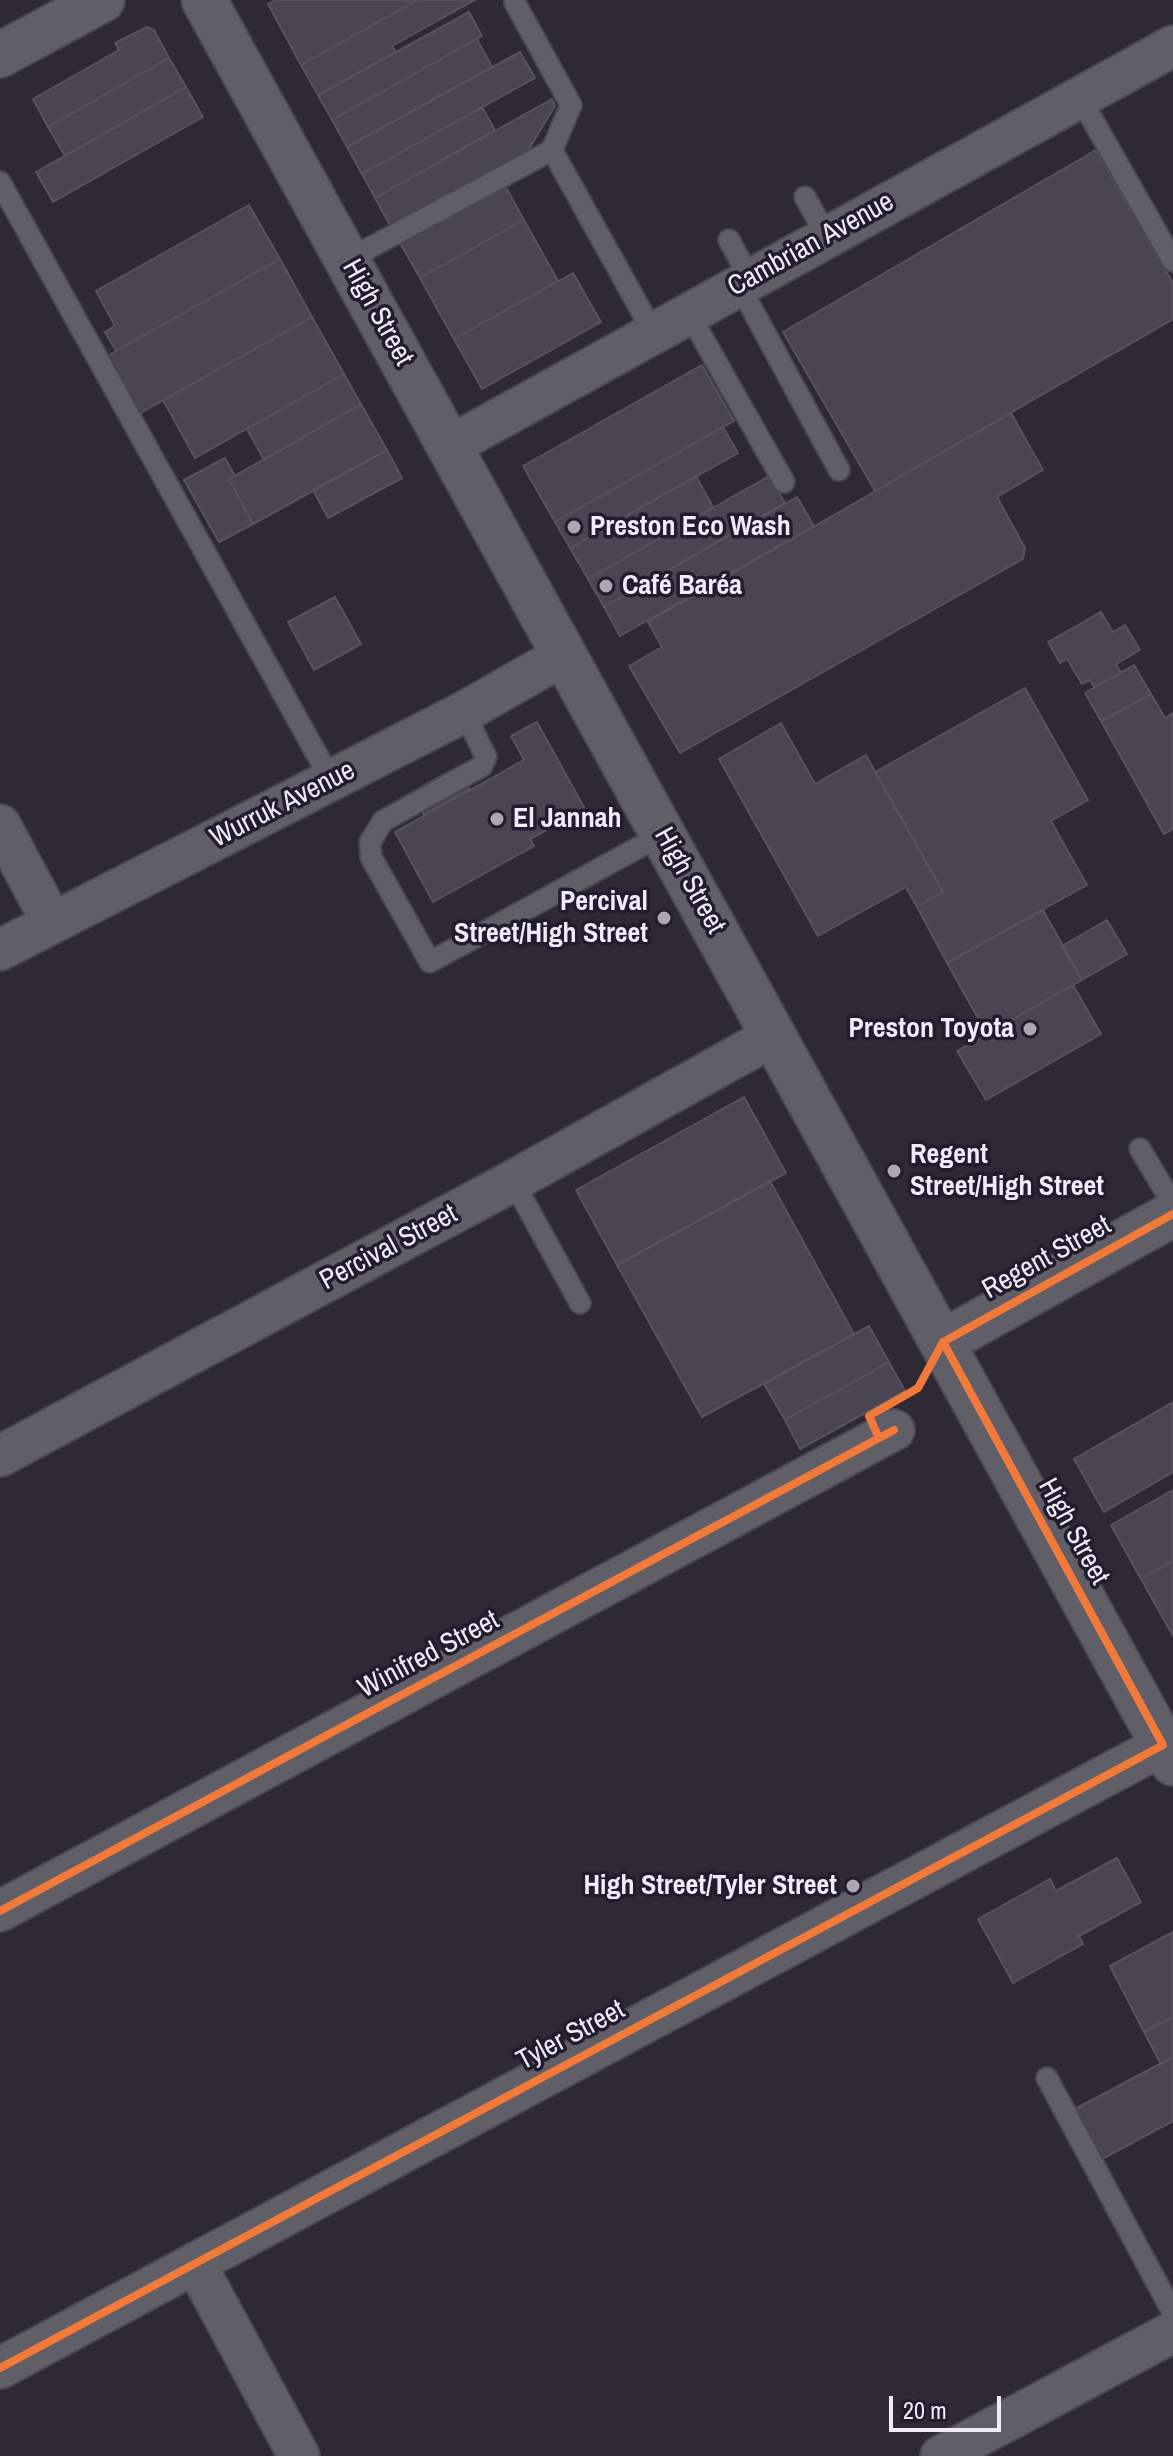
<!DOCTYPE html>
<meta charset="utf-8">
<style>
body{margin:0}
#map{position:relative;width:1173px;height:2456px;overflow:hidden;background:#2d2a35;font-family:"Archivo Narrow",sans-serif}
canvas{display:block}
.scale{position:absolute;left:889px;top:2396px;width:112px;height:36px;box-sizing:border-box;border:4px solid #efebf8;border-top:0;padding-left:10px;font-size:24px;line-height:28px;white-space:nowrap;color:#efebf8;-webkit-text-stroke:6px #221c2f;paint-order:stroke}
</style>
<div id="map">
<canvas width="1173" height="2456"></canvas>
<div class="scale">20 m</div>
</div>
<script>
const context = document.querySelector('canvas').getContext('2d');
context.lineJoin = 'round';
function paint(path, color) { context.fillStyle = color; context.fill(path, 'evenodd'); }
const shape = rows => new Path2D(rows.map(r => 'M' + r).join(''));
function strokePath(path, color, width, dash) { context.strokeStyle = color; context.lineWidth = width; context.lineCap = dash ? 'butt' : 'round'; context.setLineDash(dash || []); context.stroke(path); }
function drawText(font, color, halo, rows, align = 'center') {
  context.font = font + ' "Archivo Narrow",sans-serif'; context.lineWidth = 7; context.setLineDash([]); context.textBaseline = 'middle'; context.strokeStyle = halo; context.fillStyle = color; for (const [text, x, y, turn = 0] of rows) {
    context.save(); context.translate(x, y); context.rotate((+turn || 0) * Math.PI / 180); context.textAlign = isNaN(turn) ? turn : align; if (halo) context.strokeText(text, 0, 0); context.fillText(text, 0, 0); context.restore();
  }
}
const building = shape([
 [275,0,418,0,301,65,268,4,275,0],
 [418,0,475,0,392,46,396,52,318,95,301,65,418,0],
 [469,12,482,36,332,120,318,95,469,12],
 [147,27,154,30,169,58,48,127,33,99,119,50,115,43,147,27],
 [477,39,492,67,347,147,332,120,477,39],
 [520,52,535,78,362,174,347,147,520,52],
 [169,58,186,87,65,156,48,127,169,58],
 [186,87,203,117,53,202,36,172,186,87],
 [552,99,555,106,527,152,391,227,375,198,552,99],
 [482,107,495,130,375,198,362,174,482,107],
 [1096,150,1173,283,1173,319,875,491,783,332,1096,150],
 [504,184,524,220,420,278,400,243,504,184],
 [249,205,280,259,116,351,105,332,115,326,96,291,249,205],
 [524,220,558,281,454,339,420,278,524,220],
 [280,259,312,317,137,415,104,358,280,259],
 [573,273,601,322,482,389,454,339,573,273],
 [312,317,344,374,195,458,163,400,312,317],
 [702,365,734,421,555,522,523,466,702,365],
 [344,374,361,404,264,460,247,429,344,374],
 [361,404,387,450,253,524,229,479,361,404],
 [1011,413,1043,470,997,497,1025,548,1023,559,680,753,629,666,662,647,648,622,1011,413],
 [723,427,738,453,570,548,555,522,723,427],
 [387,450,402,478,328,518,313,490,387,450],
 [225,458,235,476,229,479,253,524,219,542,184,480,225,458],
 [696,476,713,507,588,579,570,548,696,476],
 [769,476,785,503,604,607,588,579,769,476],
 [797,497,814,526,620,636,604,607,797,497],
 [335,597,361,644,314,670,288,622,335,597],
 [1101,612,1113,632,1125,625,1140,650,1116,664,1121,673,1094,687,1090,680,1082,684,1067,659,1060,663,1048,642,1101,612],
 [1134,665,1151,694,1101,721,1085,693,1134,665],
 [1025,688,1088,800,1051,821,1087,885,947,963,917,907,943,892,875,772,1025,688],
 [1151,694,1165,718,1173,713,1173,829,1164,834,1101,721,1151,694],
 [537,722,585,809,530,839,534,846,433,902,395,832,524,760,511,736,537,722],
 [781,723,815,784,866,755,943,892,917,907,906,887,818,936,719,759,781,723],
 [457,767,470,789,424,815,412,792,457,767],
 [1043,910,1082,980,987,1034,947,963,1043,910],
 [1107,920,1127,954,1082,980,1062,946,1107,920],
 [1073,985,1101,1034,986,1100,957,1051,1073,985],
 [744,1097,786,1173,617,1265,576,1190,744,1097],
 [770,1181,854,1334,702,1417,617,1265,770,1181],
 [869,1326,889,1362,785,1420,764,1384,869,1326],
 [889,1362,905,1391,800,1449,785,1420,889,1362],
 [1173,1402,1173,1472,1104,1512,1074,1459,1173,1402],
 [1173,1490,1173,1561,1141,1579,1111,1525,1173,1490],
 [1173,1561,1173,1636,1141,1579,1173,1561],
 [1117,1858,1141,1902,1079,1936,1083,1944,1013,1983,978,1919,1050,1879,1056,1891,1117,1858],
 [1173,1932,1173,2017,1144,2032,1110,1966,1173,1932],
 [1173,2017,1173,2057,1161,2064,1144,2032,1173,2017],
 [1173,2057,1173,2121,1102,2159,1075,2109,1173,2057]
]);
const service = shape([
 [1080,98,1173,261],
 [552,150,653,332],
 [0,182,331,780],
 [805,197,827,237],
 [729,240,750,279],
 [347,260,552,150,571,105,515,3],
 [739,285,839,470],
 [688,312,784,482],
 [464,712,486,757,482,766,383,821,370,842,371,857,430,962,663,834],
 [1140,1149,1173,1204],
 [513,1181,580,1303],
 [1047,2078,1173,2313]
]);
const minor = shape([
 [450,446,1173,46],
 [0,825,52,922],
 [0,950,464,712,564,655],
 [0,1456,513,1181,775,1035],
 [0,1911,894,1430],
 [195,2263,299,2456],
 [0,2368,1163,1745],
 [941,2456,1173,2332]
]);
const tertiary = shape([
 [0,55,102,0],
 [943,1342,1173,1214]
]);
const secondary = shape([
 [204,0,1173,1763]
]);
const cycleway = shape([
 [943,1342,1173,1214],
 [879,1438,869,1416,918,1388,943,1342],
 [0,1911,894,1430],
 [0,2368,1163,1745,943,1342]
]);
const markers = [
 [574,527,8,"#aba7b4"],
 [606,586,8,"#aba7b4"],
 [497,819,8,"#aba7b4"],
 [664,918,8,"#aba7b4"],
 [1030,1029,8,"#aba7b4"],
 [894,1171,8,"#aba7b4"],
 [853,1886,8,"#aba7b4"]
];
const streetNames = [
 ["Cambrian Avenue",811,245,-29],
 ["High Street",377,313,61],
 ["Wurruk Avenue",283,805,-27],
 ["High Street",689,881,61],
 ["Percival Street",389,1248,-28],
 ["Regent Street",1047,1258,-29],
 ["High Street",1073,1532,61],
 ["Winifred Street",429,1655,-28],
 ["Tyler Street",571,2036,-28]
];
const poiNames = [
 ["Preston Eco Wash",590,527],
 ["Café Baréa",622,586],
 ["El Jannah",513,819],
 ["Percival",648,902,"right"],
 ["Street/High Street",648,934,"right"],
 ["Preston Toyota",1014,1029,"right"],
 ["Regent",910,1155],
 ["Street/High Street",910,1187],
 ["High Street/Tyler Street",837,1886,"right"]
];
paint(building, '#4a4553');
strokePath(building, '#56535d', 2);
strokePath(service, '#494750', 24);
strokePath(minor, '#494750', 44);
strokePath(tertiary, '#494750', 48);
strokePath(secondary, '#494750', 48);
strokePath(service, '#605e66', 20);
strokePath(minor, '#605e66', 40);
strokePath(tertiary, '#605e66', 44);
strokePath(secondary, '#605e66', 44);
strokePath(cycleway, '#f17a3a', 8);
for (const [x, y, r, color] of markers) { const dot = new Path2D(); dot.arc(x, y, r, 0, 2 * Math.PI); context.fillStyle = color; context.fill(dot); strokePath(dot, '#221c2f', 3); }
drawText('28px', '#efebf8', '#221c2f', streetNames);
drawText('bold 28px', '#efebf8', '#221c2f', poiNames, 'left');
</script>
